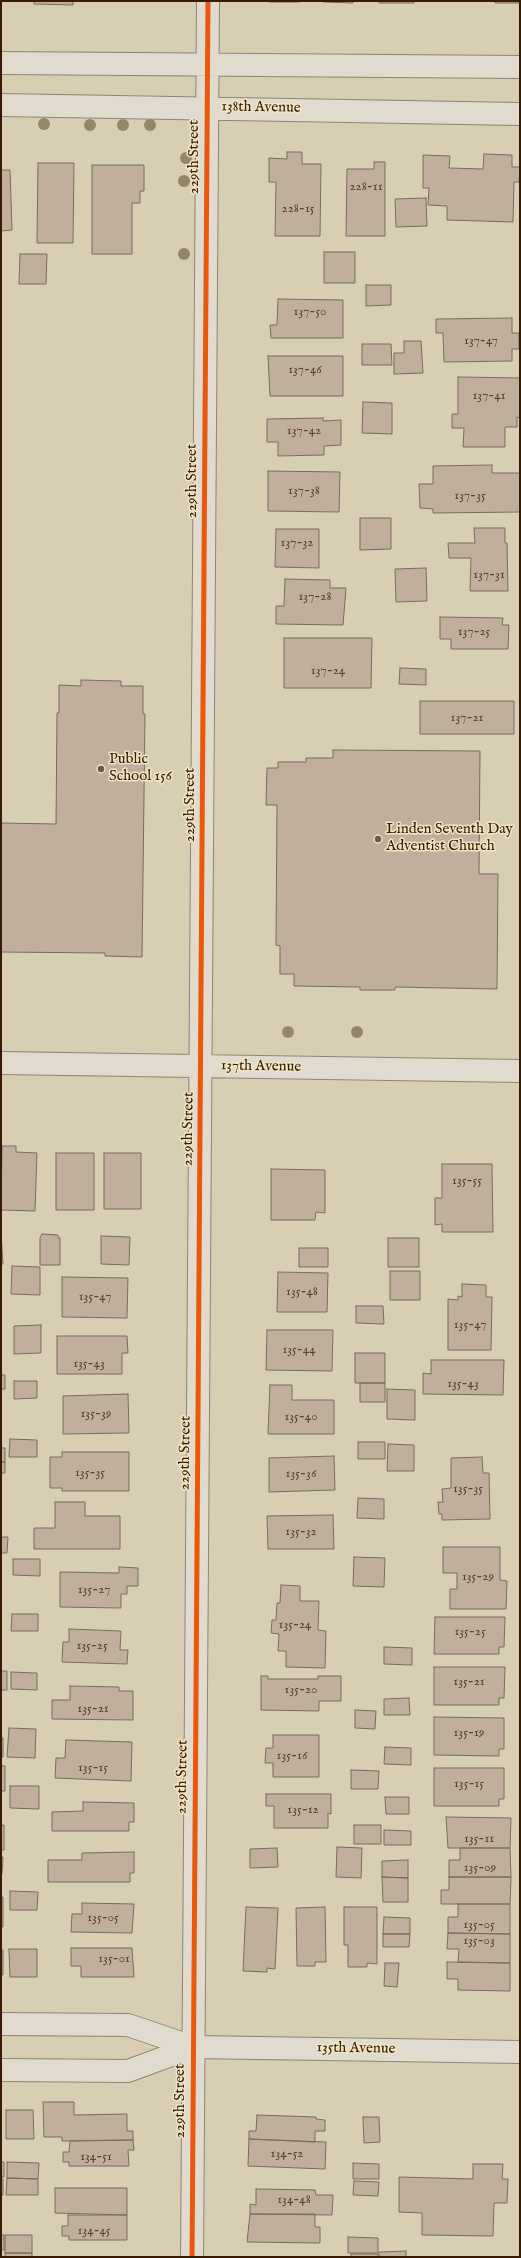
<!DOCTYPE html>
<style>
body{margin:0}
#map{position:relative;width:521px;height:2258px;overflow:hidden;background:#d8ceb4;font-family:"IM FELL English",serif}
canvas{display:block}
.frame{position:absolute;inset:0;border:2px solid #381b05;pointer-events:none}
</style>
<div id="map">
<canvas width="521" height="2258"></canvas>
<div class="frame"></div>
</div>
<script>
const context = document.querySelector('canvas').getContext('2d');
context.lineJoin = 'round';
function paint(path, color) { context.fillStyle = color; context.fill(path, 'evenodd'); }
const shape = rows => new Path2D(rows.map(r => 'M' + r).join(''));
function strokePath(path, color, width, dash) { context.strokeStyle = color; context.lineWidth = width; context.lineCap = dash ? 'butt' : 'round'; context.setLineDash(dash || []); context.stroke(path); }
function drawText(font, color, halo, rows, align = 'center') {
  context.font = font + ' "IM FELL English",serif'; context.lineWidth = 3; context.setLineDash([]); context.textBaseline = 'middle'; context.strokeStyle = halo; context.fillStyle = color; for (const [text, x, y, turn = 0] of rows) {
    context.save(); context.translate(x, y); context.rotate((+turn || 0) * Math.PI / 180); context.textAlign = isNaN(turn) ? turn : align; if (halo) context.strokeText(text, 0, 0); context.fillText(text, 0, 0); context.restore();
  }
}
const building = shape([
 [34,1,73,1,73,5,34,4,34,1],
 [269,1,300,1,300,2,269,2,269,1],
 [323,1,353,1,353,3,323,2,323,1],
 [379,1,414,1,414,3,379,3,379,1],
 [495,1,520,1,520,3,495,3,495,1],
 [287,152,302,152,302,164,321,164,320,236,275,236,276,182,269,182,269,158,287,159,287,152],
 [484,154,512,155,512,167,520,167,519,182,514,182,513,222,447,220,447,206,428,205,429,188,423,188,423,155,450,156,449,168,483,169,484,154],
 [374,162,385,162,385,236,346,236,347,169,374,169,374,162],
 [38,163,74,163,73,243,37,243,38,163],
 [92,165,144,165,144,191,140,191,140,203,132,203,132,254,92,254,92,165],
 [1,170,10,170,12,230,1,231,1,170],
 [426,198,427,226,396,227,395,199,426,198],
 [324,252,355,252,355,283,324,283,324,252],
 [20,254,47,254,46,284,19,284,20,254],
 [366,285,391,285,391,305,366,306,366,285],
 [278,299,343,300,343,338,271,338,270,325,277,325,278,299],
 [512,318,512,333,519,333,519,349,512,349,512,361,444,362,443,333,436,333,436,319,512,318],
 [404,341,421,341,423,373,394,374,394,353,404,353,404,341],
 [362,344,391,344,392,365,362,365,362,344],
 [268,356,343,356,343,396,270,396,268,356],
 [458,377,520,378,520,418,517,417,517,427,505,427,505,447,463,447,464,428,452,428,452,414,458,414,458,377],
 [363,402,392,403,392,434,362,433,363,402],
 [323,418,323,421,341,420,341,445,324,446,324,455,278,456,278,442,267,442,267,419,323,418],
 [492,465,492,473,520,473,520,512,433,513,433,509,420,508,419,484,433,484,433,466,492,465],
 [268,471,340,472,339,512,268,511,268,471],
 [360,518,391,518,391,549,360,550,360,518],
 [474,528,505,528,505,543,507,543,508,591,470,591,471,558,449,558,448,543,475,543,474,528],
 [276,529,319,529,319,568,275,567,276,529],
 [426,568,427,601,396,602,395,569,426,568],
 [285,579,330,580,330,588,346,588,343,625,276,624,276,606,284,606,285,579],
 [440,617,503,618,502,625,509,625,508,649,451,649,451,639,440,639,440,617],
 [284,638,372,638,371,688,284,688,284,638],
 [400,668,426,669,426,685,399,684,400,668],
 [81,680,121,681,121,686,143,686,143,714,145,714,142,957,105,956,105,953,1,952,1,823,56,824,57,713,59,713,59,685,81,686,81,680],
 [420,701,514,701,514,734,420,734,420,701],
 [333,750,480,751,479,874,498,874,497,989,395,987,395,990,360,990,360,987,294,986,294,974,280,974,280,946,276,945,277,805,266,805,267,768,278,768,278,762,306,762,306,758,333,758,333,750],
 [2,1146,16,1146,16,1152,37,1153,35,1211,1,1210,2,1146],
 [56,1153,94,1153,94,1210,56,1210,56,1153],
 [104,1153,141,1153,141,1209,104,1209,104,1153],
 [442,1164,492,1164,493,1232,442,1232,442,1224,435,1225,435,1198,442,1198,442,1164],
 [271,1169,325,1170,325,1213,316,1212,315,1220,271,1220,271,1169],
 [1,1233,3,1264,1,1264,1,1233],
 [42,1234,58,1235,58,1238,60,1238,60,1265,40,1265,40,1238,42,1234],
 [101,1236,130,1237,129,1265,101,1264,101,1236],
 [388,1238,419,1238,419,1267,388,1267,388,1238],
 [299,1248,328,1248,328,1267,299,1267,299,1248],
 [12,1266,40,1267,40,1295,11,1294,12,1266],
 [390,1271,420,1271,420,1300,390,1300,390,1271],
 [278,1272,328,1273,327,1312,277,1312,278,1272],
 [62,1277,128,1278,127,1318,62,1317,62,1277],
 [462,1284,486,1285,486,1297,492,1297,491,1350,448,1350,448,1299,458,1300,458,1296,462,1297,462,1284],
 [356,1306,383,1306,384,1324,356,1323,356,1306],
 [41,1325,41,1353,14,1354,14,1326,41,1325],
 [267,1330,333,1330,332,1371,266,1370,267,1330],
 [57,1336,127,1336,128,1353,122,1353,122,1374,57,1374,57,1336],
 [355,1353,385,1353,385,1383,355,1383,355,1353],
 [431,1360,504,1360,503,1395,423,1394,423,1373,431,1374,431,1360],
 [1,1375,5,1375,5,1389,1,1389,1,1375],
 [14,1381,37,1381,37,1398,14,1399,14,1381],
 [360,1383,385,1383,385,1402,360,1402,360,1383],
 [270,1385,292,1385,292,1400,334,1400,334,1434,268,1434,270,1385],
 [387,1389,415,1390,415,1420,387,1419,387,1389],
 [128,1394,129,1433,63,1434,63,1396,128,1394],
 [10,1439,37,1440,37,1457,9,1457,10,1439],
 [358,1442,385,1442,385,1459,358,1459,358,1442],
 [388,1444,414,1445,414,1471,387,1471,388,1444],
 [1,1448,5,1448,5,1462,1,1462,1,1448],
 [62,1452,129,1452,129,1491,62,1491,62,1488,50,1488,50,1457,62,1457,62,1452],
 [334,1456,335,1490,269,1492,269,1458,334,1456],
 [482,1457,483,1473,489,1473,490,1519,442,1520,442,1514,439,1514,438,1502,443,1502,442,1489,451,1488,451,1458,482,1457],
 [1,1462,5,1462,5,1473,1,1473,1,1462],
 [358,1498,384,1499,384,1519,357,1518,358,1498],
 [55,1502,85,1502,85,1516,120,1516,120,1549,34,1549,34,1528,55,1528,55,1502],
 [333,1515,334,1549,268,1549,267,1516,333,1515],
 [1,1537,8,1537,7,1553,1,1553,1,1537],
 [443,1547,500,1547,500,1580,507,1581,506,1609,450,1609,450,1589,457,1589,457,1573,443,1573,443,1547],
 [354,1557,385,1558,384,1587,353,1586,354,1557],
 [13,1559,40,1559,40,1576,13,1575,13,1559],
 [119,1567,138,1568,138,1586,127,1586,127,1594,121,1594,121,1608,60,1607,60,1572,119,1573,119,1567],
 [281,1585,300,1586,300,1601,319,1601,318,1630,326,1631,325,1668,286,1667,286,1651,278,1651,279,1634,271,1633,272,1620,276,1620,277,1603,280,1603,281,1585],
 [12,1614,38,1614,38,1631,11,1631,12,1614],
 [435,1617,505,1617,504,1647,499,1647,499,1654,434,1654,435,1617],
 [69,1629,121,1631,120,1650,128,1650,127,1664,62,1662,63,1642,69,1642,69,1629],
 [384,1647,412,1648,412,1665,384,1664,384,1647],
 [434,1667,505,1667,504,1698,499,1698,499,1705,434,1705,434,1667],
 [1,1671,7,1671,7,1690,1,1690,1,1671],
 [11,1672,37,1673,37,1690,11,1689,11,1672],
 [261,1676,268,1676,268,1679,318,1679,318,1676,341,1676,341,1701,319,1701,319,1711,261,1710,261,1676],
 [70,1686,119,1687,119,1691,133,1691,133,1720,52,1719,52,1700,70,1700,70,1686],
 [409,1698,410,1715,384,1715,384,1699,409,1698],
 [355,1710,376,1711,375,1729,355,1728,355,1710],
 [434,1717,504,1718,504,1749,499,1749,499,1756,434,1755,434,1717],
 [9,1728,36,1729,35,1758,7,1757,9,1728],
 [273,1735,319,1735,319,1777,273,1777,273,1763,265,1763,266,1748,273,1748,273,1735],
 [1,1738,3,1738,3,1757,1,1757,1,1738],
 [66,1740,132,1742,131,1781,55,1778,56,1758,65,1758,66,1740],
 [385,1747,411,1748,411,1765,384,1764,385,1747],
 [1,1766,5,1766,5,1791,1,1791,1,1766],
 [434,1768,504,1768,504,1799,499,1799,499,1806,434,1806,434,1768],
 [351,1770,379,1771,378,1789,351,1789,351,1770],
 [10,1786,39,1786,39,1809,10,1808,10,1786],
 [266,1794,331,1794,331,1814,328,1813,328,1828,274,1828,274,1806,266,1806,266,1794],
 [385,1797,409,1797,409,1814,386,1814,385,1797],
 [83,1802,134,1803,134,1822,129,1822,129,1831,52,1831,52,1812,83,1811,83,1802],
 [446,1817,511,1818,510,1848,448,1848,446,1817],
 [1,1825,4,1825,4,1850,1,1850,1,1825],
 [354,1825,381,1825,381,1844,354,1844,354,1825],
 [384,1830,411,1831,411,1845,384,1845,384,1830],
 [337,1847,362,1848,361,1878,336,1877,337,1847],
 [277,1848,278,1867,250,1868,250,1849,277,1848],
 [460,1848,510,1848,511,1877,449,1877,449,1860,460,1860,460,1848],
 [134,1852,134,1873,130,1873,130,1882,48,1882,48,1860,82,1860,82,1853,134,1852],
 [1,1857,3,1857,2,1874,1,1874,1,1857],
 [408,1860,408,1878,382,1877,382,1861,408,1860],
 [382,1877,408,1878,408,1902,383,1902,382,1877],
 [449,1877,511,1877,510,1904,441,1904,441,1890,449,1890,449,1877],
 [10,1891,38,1892,37,1910,10,1910,10,1891],
 [1,1897,3,1897,3,1927,1,1927,1,1897],
 [82,1903,134,1904,132,1933,71,1932,72,1914,82,1914,82,1903],
 [458,1904,510,1904,510,1934,448,1933,448,1917,458,1917,458,1904],
 [246,1907,278,1908,275,1969,267,1968,267,1972,243,1971,246,1907],
 [325,1907,326,1962,315,1962,315,1966,297,1966,296,1908,325,1907],
 [344,1907,377,1907,377,1964,367,1963,367,1967,348,1967,348,1945,344,1945,344,1907],
 [384,1917,410,1918,410,1934,383,1934,384,1917],
 [448,1933,510,1934,510,1963,458,1962,459,1949,447,1949,448,1933],
 [383,1934,410,1934,409,1947,383,1947,383,1934],
 [71,1948,132,1948,134,1977,81,1977,81,1966,71,1966,71,1948],
 [9,1949,37,1949,37,1977,10,1977,9,1949],
 [1,1950,3,1950,3,1975,1,1975,1,1950],
 [447,1962,510,1963,510,1991,458,1990,458,1979,447,1979,447,1962],
 [385,1963,399,1963,397,1987,384,1986,385,1963],
 [43,2102,74,2102,74,2115,127,2114,127,2131,133,2131,133,2140,62,2141,62,2137,44,2137,43,2102],
 [6,2110,33,2110,34,2139,6,2139,6,2110],
 [257,2115,316,2117,316,2119,325,2120,325,2131,315,2131,315,2142,249,2139,249,2131,256,2131,257,2115],
 [363,2117,379,2117,380,2142,364,2143,363,2117],
 [249,2139,326,2142,325,2169,248,2166,249,2139],
 [133,2140,134,2150,128,2150,129,2166,69,2166,69,2162,63,2162,63,2152,69,2152,70,2141,133,2140],
 [1,2162,4,2162,4,2177,1,2177,1,2162],
 [7,2162,39,2163,38,2179,7,2178,7,2162],
 [353,2163,379,2164,379,2179,353,2179,353,2163],
 [473,2164,503,2164,502,2179,508,2179,507,2203,494,2203,493,2236,422,2235,422,2213,399,2212,399,2177,473,2179,473,2164],
 [7,2178,38,2179,38,2195,6,2195,7,2178],
 [1,2179,3,2179,3,2195,1,2195,1,2179],
 [354,2181,379,2182,378,2196,353,2195,354,2181],
 [55,2188,127,2188,127,2215,55,2213,55,2188],
 [256,2189,315,2190,316,2195,333,2195,332,2215,250,2214,250,2204,256,2205,256,2189],
 [250,2214,315,2214,315,2227,320,2227,320,2243,247,2242,250,2214],
 [68,2215,127,2215,127,2240,69,2240,69,2236,62,2236,62,2226,68,2226,68,2215],
 [1,2235,4,2235,4,2250,1,2250,1,2235],
 [5,2235,32,2235,32,2253,5,2253,5,2235],
 [348,2237,378,2238,378,2253,348,2253,348,2237],
 [406,2251,406,2257,379,2257,379,2252,406,2251],
 [5,2253,32,2253,32,2257,5,2257,5,2253],
 [351,2254,378,2254,378,2257,351,2257,351,2254]
]);
const minor = shape([
 [1,63,520,67],
 [1,105,520,114],
 [1,1063,520,1071],
 [1,2024,128,2025,193,2047,520,2052],
 [1,2070,128,2071,193,2047],
 [192,2257,208,1]
]);
const cycleway = shape([
 [192,2257,208,1]
]);
const trees = [
 [44,124],
 [90,125],
 [123,125],
 [150,125],
 [186,158],
 [184,181],
 [184,254],
 [288,1032],
 [357,1032]
];
const markers = [
 [101,769,4,"#705a42"],
 [378,839,4,"#705a42"]
];
const numberNames = [
 ["228-11",366,187],
 ["228-15",298,209],
 ["137-50",310,312],
 ["137-47",481,341],
 ["137-46",305,370],
 ["137-41",489,396],
 ["137-42",304,431],
 ["137-38",304,491],
 ["137-35",470,496],
 ["137-32",297,543],
 ["137-31",489,575],
 ["137-28",315,597],
 ["137-25",474,632],
 ["137-24",328,671],
 ["137-21",467,718],
 ["135-55",467,1181],
 ["135-48",302,1292],
 ["135-47",95,1297],
 ["135-47",470,1325],
 ["135-44",299,1350],
 ["135-43",89,1364],
 ["135-43",463,1384],
 ["135-39",96,1414],
 ["135-40",301,1417],
 ["135-35",90,1473],
 ["135-36",301,1474],
 ["135-35",468,1489],
 ["135-32",301,1532],
 ["135-29",478,1577],
 ["135-27",94,1590],
 ["135-24",295,1625],
 ["135-25",470,1632],
 ["135-25",92,1646],
 ["135-21",469,1682],
 ["135-20",301,1690],
 ["135-21",93,1709],
 ["135-19",469,1733],
 ["135-16",292,1756],
 ["135-15",93,1768],
 ["135-15",469,1784],
 ["135-12",303,1810],
 ["135-11",479,1839],
 ["135-09",480,1868],
 ["135-05",103,1918],
 ["135-05",479,1925],
 ["135-03",479,1941],
 ["135-01",114,1959],
 ["134-52",287,2154],
 ["134-51",96,2157],
 ["134-48",294,2200],
 ["134-45",94,2231]
];
const streetNames = [
 ["138th Avenue",261,108,1],
 ["229th Street",195,157,-90],
 ["229th Street",193,481,-90],
 ["229th Street",191,805,-90],
 ["137th Avenue",261,1067,1],
 ["229th Street",189,1129,-89],
 ["229th Street",186,1453,-89],
 ["229th Street",183,1777,-89],
 ["135th Avenue",356,2049,1],
 ["229th Street",181,2101,-90]
];
const poiNames = [
 ["Public",109,760],
 ["School 156",109,777],
 ["Linden Seventh Day",386,830],
 ["Adventist Church",386,847]
];
paint(building, '#c1af9e');
strokePath(building, '#776d5d', 1);
strokePath(minor, '#8e8574', 24);
strokePath(minor, '#e0dbce', 22);
strokePath(cycleway, '#e8590c', 5);
context.fillStyle = '#958669';
for (const [x, y] of trees) { context.beginPath(); context.arc(x, y, 6, 0, 2 * Math.PI); context.fill(); }
for (const [x, y, r, color] of markers) { const dot = new Path2D(); dot.arc(x, y, r, 0, 2 * Math.PI); context.fillStyle = color; context.fill(dot); strokePath(dot, '#efe4c4', 1.5); }
drawText('13px', '#5a402b', null, numberNames);
drawText('15px', '#381b05', '#efe4c4', streetNames);
drawText('15px', '#381b05', '#efe4c4', poiNames, 'left');
</script>
